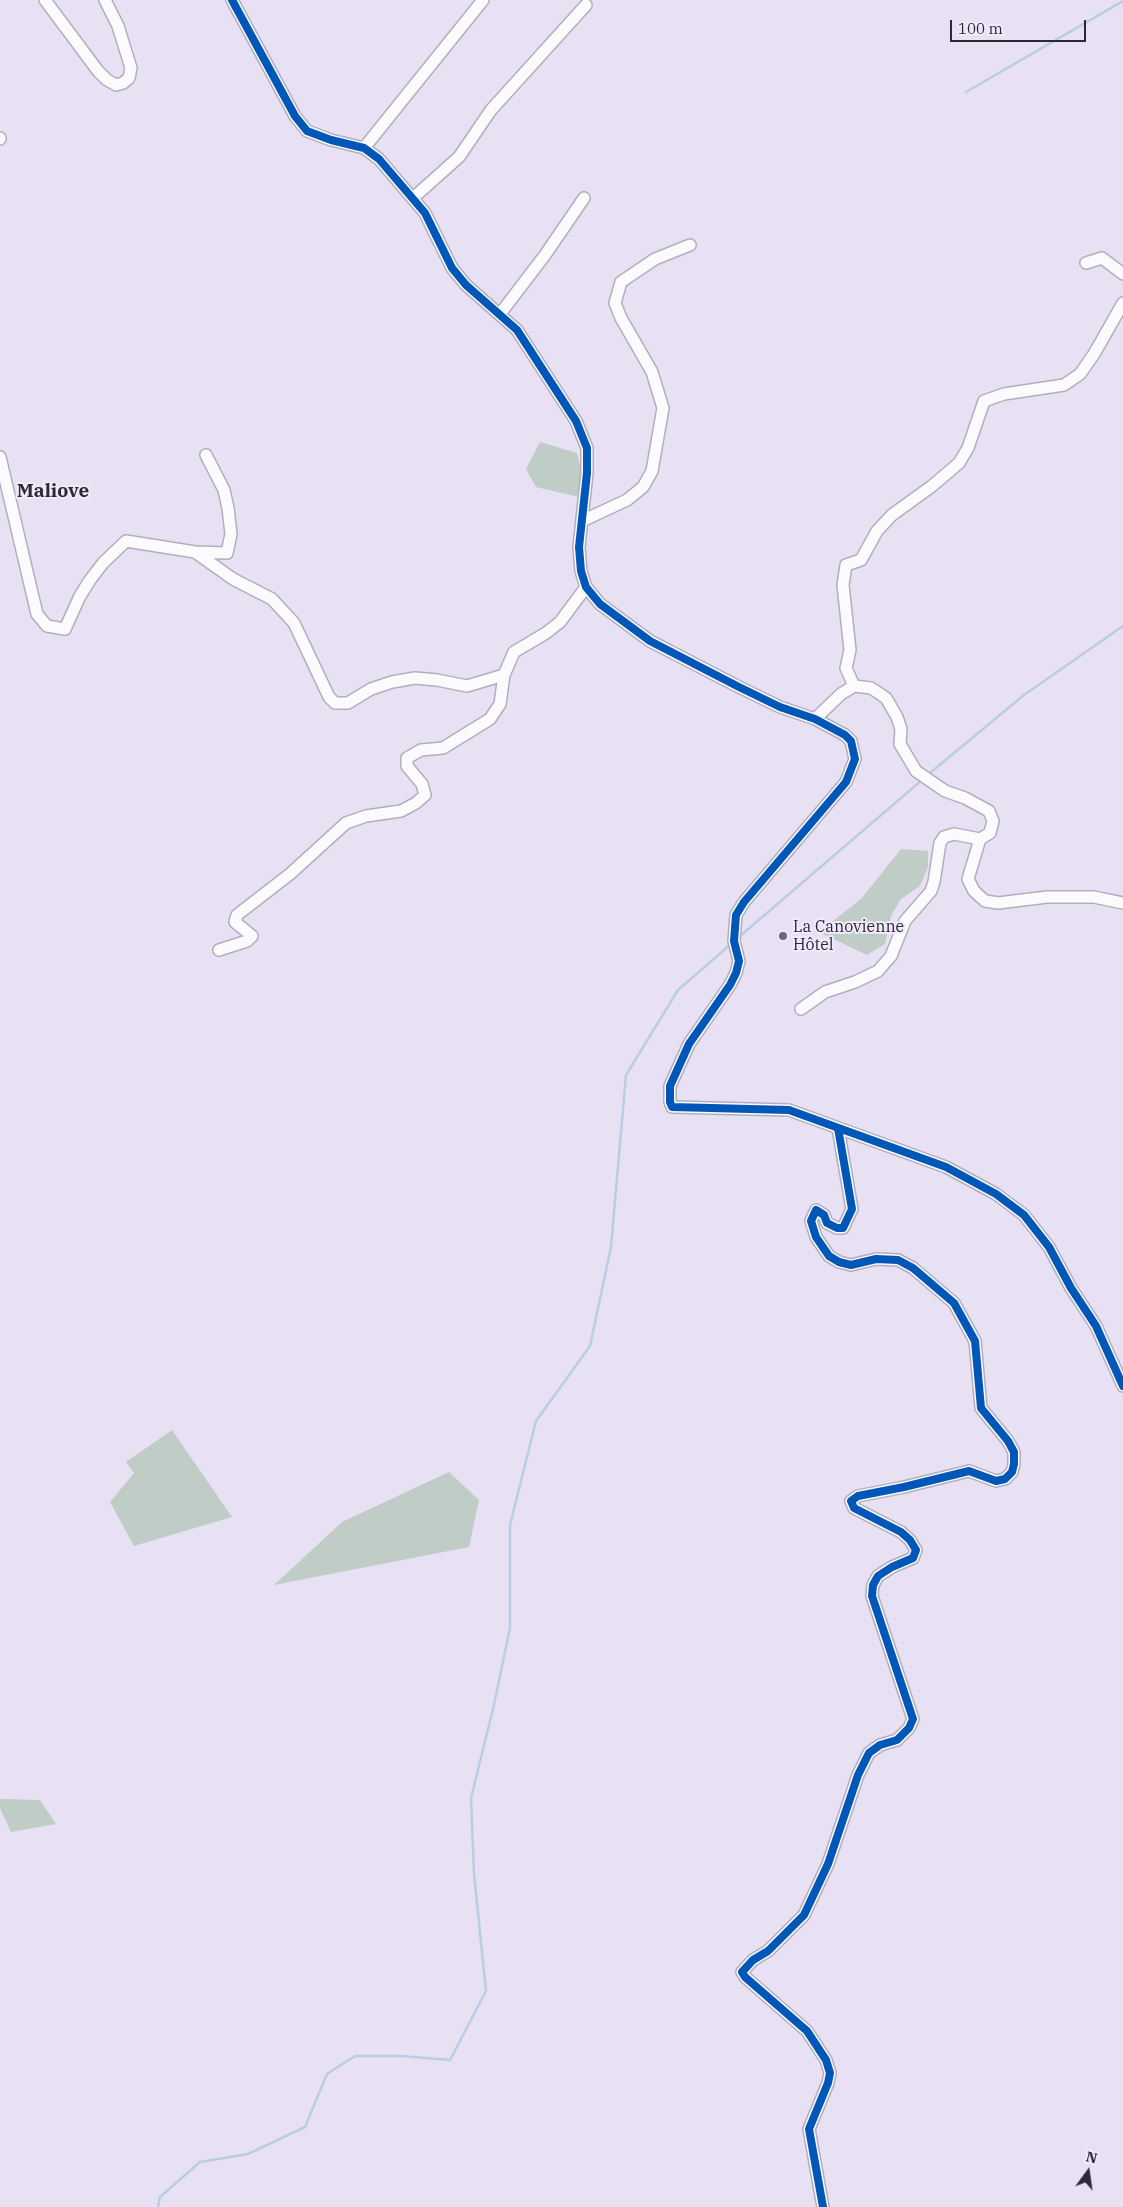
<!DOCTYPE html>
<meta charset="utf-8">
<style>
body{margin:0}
#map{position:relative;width:1123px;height:2207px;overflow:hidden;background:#e7e1f3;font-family:"IBM Plex Serif",serif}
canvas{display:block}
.north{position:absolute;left:1063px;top:2147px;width:50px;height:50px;-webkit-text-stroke:4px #f1eafd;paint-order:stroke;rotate:14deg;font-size:14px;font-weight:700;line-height:20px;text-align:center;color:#2c2834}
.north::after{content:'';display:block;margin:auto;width:18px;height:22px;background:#2c2834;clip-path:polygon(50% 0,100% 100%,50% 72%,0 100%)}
.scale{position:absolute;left:950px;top:20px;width:136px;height:22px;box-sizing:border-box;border:2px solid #2c2834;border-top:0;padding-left:6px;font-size:15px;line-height:18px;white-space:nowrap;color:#2c2834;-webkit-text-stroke:4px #f1eafd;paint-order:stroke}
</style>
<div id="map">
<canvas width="1123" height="2207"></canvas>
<div class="north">N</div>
<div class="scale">100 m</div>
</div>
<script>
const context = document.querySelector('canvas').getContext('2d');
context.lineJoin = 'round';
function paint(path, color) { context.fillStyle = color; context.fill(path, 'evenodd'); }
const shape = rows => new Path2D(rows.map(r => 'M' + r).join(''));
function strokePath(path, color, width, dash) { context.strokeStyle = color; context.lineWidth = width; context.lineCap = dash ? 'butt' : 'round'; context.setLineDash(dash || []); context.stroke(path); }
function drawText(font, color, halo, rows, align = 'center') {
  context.font = font + ' "IBM Plex Serif",serif'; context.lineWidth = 4; context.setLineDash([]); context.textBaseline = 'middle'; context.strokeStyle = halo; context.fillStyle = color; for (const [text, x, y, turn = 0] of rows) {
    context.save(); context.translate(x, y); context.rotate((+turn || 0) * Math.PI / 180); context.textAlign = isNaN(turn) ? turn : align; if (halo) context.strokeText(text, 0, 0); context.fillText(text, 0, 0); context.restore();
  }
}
const green = shape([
 [540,442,577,453,581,469,579,497,536,487,526,469],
 [901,849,928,851,928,867,920,886,901,899,891,916,885,944,867,955,819,932,861,899],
 [172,1430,232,1517,134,1546,110,1502,134,1473,126,1462],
 [449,1472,479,1500,469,1547,274,1585,342,1522],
 [0,1799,40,1800,56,1824,11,1832,0,1808]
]);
const stream = shape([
 [966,92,1123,1],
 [930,773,1024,695,1123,626],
 [739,937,922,780],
 [158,2207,160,2197,200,2162,248,2154,305,2127,327,2074,355,2056,402,2056,450,2060,486,1991,474,1874,471,1798,493,1709,510,1628,510,1525,536,1421,590,1346,611,1247,626,1075,678,990,731,944]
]);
const minor = shape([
 [45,0,98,71,107,80,116,85,123,83,129,78,131,68,118,26,105,0],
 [232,0,295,116,307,131,331,140,364,148,379,159,425,213,452,268,466,285,517,330,576,421,587,448,587,473,579,547,581,571,586,587,600,604,650,641,739,687,780,707,815,719,845,735,851,741,855,759,846,782,744,902,736,915,734,941,739,961,736,973,730,985,689,1044,670,1086,670,1102,672,1107,789,1110,946,1167,996,1194,1024,1215,1049,1247,1071,1288,1096,1326,1123,1386],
 [0,138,0,139],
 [364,148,483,0],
 [413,198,459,157,491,110,586,5],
 [1086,263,1102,258,1123,274],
 [500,314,545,255,584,198],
 [0,457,37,614,47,626,65,629,80,596,90,580,103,563,126,541,195,552,227,553,231,534,228,508,224,490,206,455],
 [582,521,627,500,643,487,652,471,663,408,652,372,621,318,615,303,621,282,655,259,690,245],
 [195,552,233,579,272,599,294,623,329,697,335,703,348,703,371,689,392,682,415,678,437,680,467,686,504,675],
 [854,686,846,668,850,650,843,585,846,565,861,560,877,531,892,515,932,486,959,463,968,448,984,401,1004,394,1064,385,1080,374,1094,354,1123,303],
 [980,839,968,879,974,891,985,901,998,903,1047,897,1094,897,1123,903],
 [219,950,247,941,252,936,235,922,237,915,290,874,346,823,366,816,401,811,416,803,425,795,422,784,407,766,407,758,421,750,443,748,490,719,500,704,504,675,514,652,546,633,560,622,586,587],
 [801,1009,825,992,855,982,878,971,891,956,905,921,931,891,934,882,940,843,944,837,954,834,980,839,990,833,993,821,989,811,965,798,945,791,916,771,900,744,901,729,897,717,886,698,871,688,854,686,841,694,815,719],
 [823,2207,809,2129,828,2083,830,2073,826,2060,807,2031,745,1977,742,1972,753,1960,768,1951,804,1915,828,1864,858,1775,869,1753,880,1745,897,1740,909,1728,913,1719,872,1596,873,1585,878,1576,892,1567,913,1558,916,1550,910,1540,901,1532,854,1508,851,1501,858,1496,904,1487,969,1471,996,1481,1005,1479,1012,1472,1014,1464,1014,1452,1008,1441,981,1408,975,1341,954,1303,913,1268,898,1260,876,1259,851,1265,839,1262,829,1256,816,1237,811,1221,816,1210,824,1215,827,1223,837,1228,843,1228,852,1209,838,1128]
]);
const cycleway = shape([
 [232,0,295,116,307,131,331,140,364,148,379,159,425,213,452,268,466,285,517,330,576,421,587,448,587,473,579,547,581,571,586,587,600,604,650,641,739,687,780,707,815,719,845,735,851,741,855,759,846,782,744,902,736,915,734,941,739,961,736,973,730,985,689,1044,670,1086,670,1102,672,1107,789,1110,946,1167,996,1194,1024,1215,1049,1247,1071,1288,1096,1326,1123,1386],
 [823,2207,809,2129,828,2083,830,2073,826,2060,807,2031,745,1977,742,1972,753,1960,768,1951,804,1915,828,1864,858,1775,869,1753,880,1745,897,1740,909,1728,913,1719,872,1596,873,1585,878,1576,892,1567,913,1558,916,1550,910,1540,901,1532,854,1508,851,1501,858,1496,904,1487,969,1471,996,1481,1005,1479,1012,1472,1014,1464,1014,1452,1008,1441,981,1408,975,1341,954,1303,913,1268,898,1260,876,1259,851,1265,839,1262,829,1256,816,1237,811,1221,816,1210,824,1215,827,1223,837,1228,843,1228,852,1209,838,1128]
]);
const markers = [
 [783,936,5,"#6d6977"]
];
const poiNames = [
 ["La Canovienne",793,927],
 ["Hôtel",793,945]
];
const quarterNames = [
 ["Maliove",53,492]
];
paint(green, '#c0ccc6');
strokePath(stream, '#bbcde3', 2.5);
strokePath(minor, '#b3aebc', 14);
strokePath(minor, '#fbfafd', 11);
strokePath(cycleway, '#0057b8', 8);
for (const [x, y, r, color] of markers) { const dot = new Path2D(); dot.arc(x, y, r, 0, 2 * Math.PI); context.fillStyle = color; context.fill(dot); strokePath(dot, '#f1eafd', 2); }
drawText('16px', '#2c2834', '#f1eafd', poiNames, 'left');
drawText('bold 19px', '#2c2834', '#f1eafd', quarterNames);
</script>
